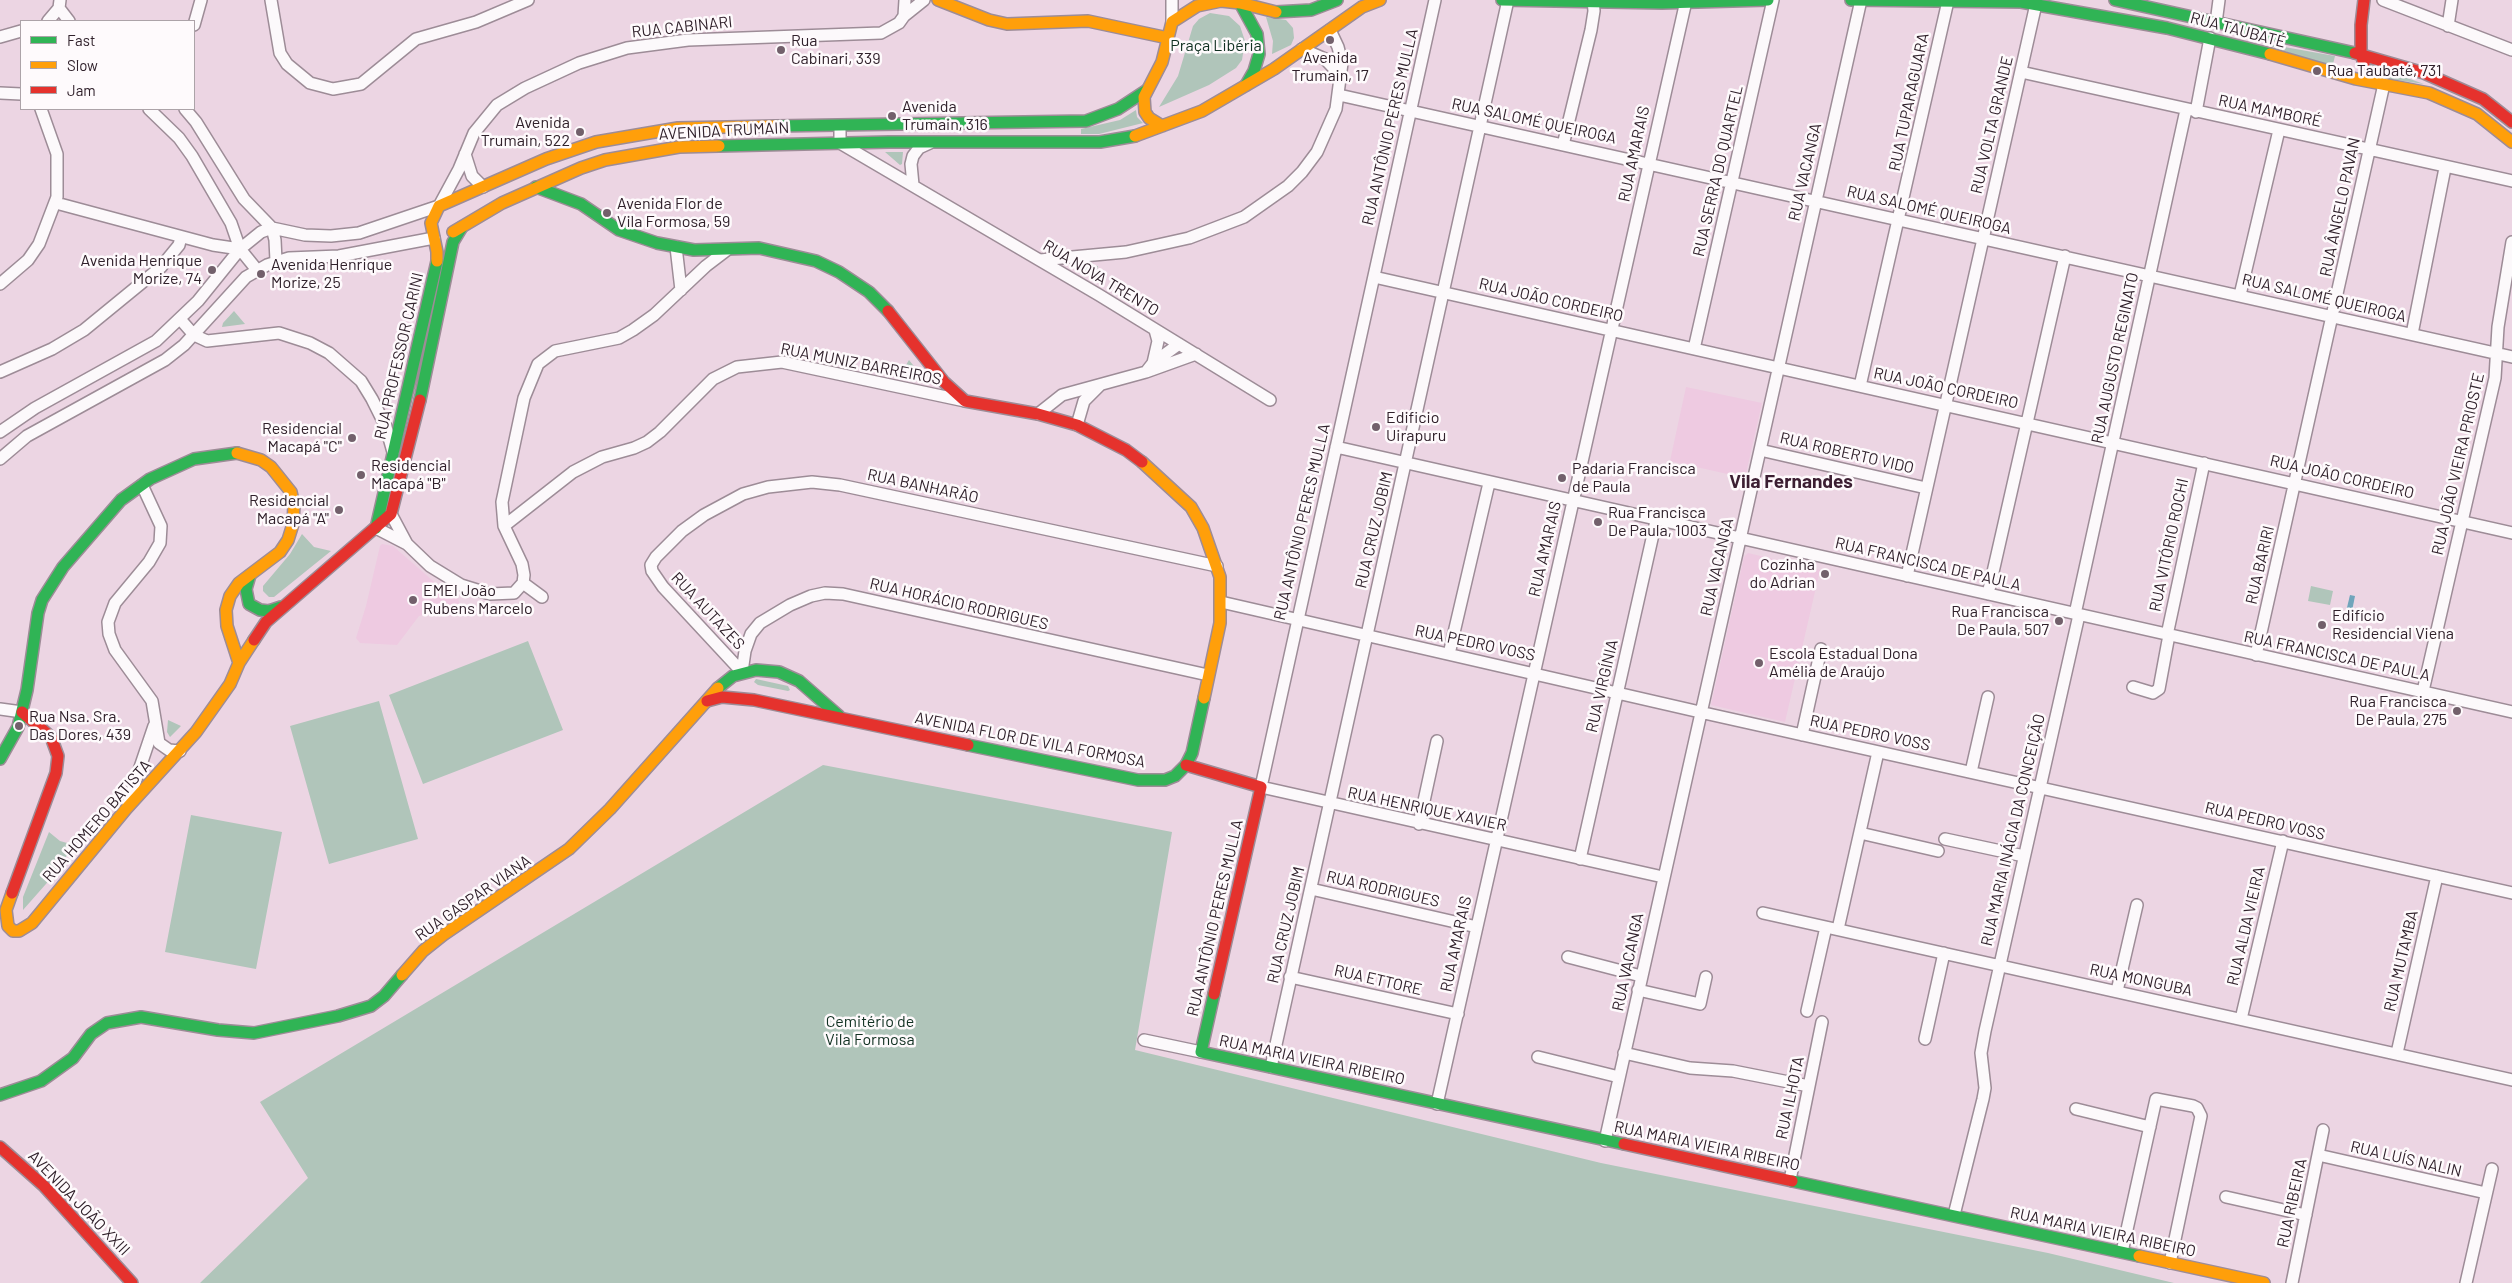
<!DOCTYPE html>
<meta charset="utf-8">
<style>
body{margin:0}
#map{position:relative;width:2512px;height:1283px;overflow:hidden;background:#ecd5e3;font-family:Barlow,sans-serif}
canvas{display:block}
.legend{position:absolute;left:20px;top:20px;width:175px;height:90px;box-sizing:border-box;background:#fefafc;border:1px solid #aca3a8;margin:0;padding:6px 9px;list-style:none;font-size:15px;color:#30212b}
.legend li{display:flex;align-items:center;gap:10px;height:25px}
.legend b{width:25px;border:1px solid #aca3a8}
</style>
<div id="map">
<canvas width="2512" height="1283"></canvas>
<ul class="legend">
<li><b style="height:6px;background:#30b455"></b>Fast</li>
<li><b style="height:6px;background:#ff9f0a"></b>Slow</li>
<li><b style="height:6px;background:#e5322d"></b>Jam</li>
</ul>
</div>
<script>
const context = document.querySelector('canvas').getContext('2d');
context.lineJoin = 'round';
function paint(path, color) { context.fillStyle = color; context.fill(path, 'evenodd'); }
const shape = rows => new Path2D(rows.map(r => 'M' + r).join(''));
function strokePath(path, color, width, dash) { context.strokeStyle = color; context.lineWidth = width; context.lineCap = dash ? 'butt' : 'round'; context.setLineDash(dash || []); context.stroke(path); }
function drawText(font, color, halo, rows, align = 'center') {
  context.font = font + ' Barlow,sans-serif'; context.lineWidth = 5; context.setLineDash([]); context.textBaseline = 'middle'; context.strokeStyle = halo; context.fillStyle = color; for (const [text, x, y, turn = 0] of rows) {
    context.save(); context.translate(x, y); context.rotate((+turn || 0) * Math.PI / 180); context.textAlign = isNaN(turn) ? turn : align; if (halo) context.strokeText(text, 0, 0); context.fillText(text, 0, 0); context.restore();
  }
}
const built = shape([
 [1686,387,1762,403,1745,478,1670,461],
 [382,544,393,546,440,587,457,594,460,606,419,616,397,645,360,643,356,638,366,606,380,546],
 [1748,553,1820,570,1785,722,1711,705,1744,557]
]);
const green = shape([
 [1210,13,1229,16,1240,26,1245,41,1242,60,1236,68,1209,85,1159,107,1178,76,1193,26,1199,19],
 [1266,17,1286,20,1293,28,1294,38,1291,45,1272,54,1273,41],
 [2262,43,2335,56,2332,68],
 [2371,65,2424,84,2369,76],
 [1136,110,1137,117,1143,123,1099,134,1081,134,1081,129,1120,120],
 [885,152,903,152,902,164,900,165],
 [1076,265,1098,266,1095,276],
 [234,311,245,324,222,327,223,323],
 [909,360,921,375,919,379,900,375],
 [302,534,314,547,331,551,274,597,269,597,263,591,263,586,290,554],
 [2311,586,2333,591,2330,605,2308,601],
 [528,641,563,730,423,784,389,695],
 [756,679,788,686,790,690,788,691,758,685,754,682],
 [379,701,418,839,329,864,290,726],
 [168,720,181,726,170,737,167,732],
 [823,765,1172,832,1135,1050,1601,1163,2048,1253,2174,1283,200,1283,308,1178,260,1102],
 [191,815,282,832,256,969,165,952],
 [49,832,60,841,74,845,53,876,23,910,23,897]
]);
const water = shape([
 [2350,595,2355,596,2350,621,2344,620]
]);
const street = shape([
 [271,0,280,53,287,64,310,83,333,89,361,84,416,39,476,22,528,0],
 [1172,0,1172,22],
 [1435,0,1261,787,1663,877],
 [2383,0,2512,50],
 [59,8,69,21],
 [904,16,924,0],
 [48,21,59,8,60,0],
 [2216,23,2219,0],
 [194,25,201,0],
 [2448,26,2452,0],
 [0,37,21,31],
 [1302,49,1325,59,1341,76],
 [2021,72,2512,181],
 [0,93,21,94],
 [1339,95,2512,357],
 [149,109,179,138,192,156,231,223,240,249,257,270],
 [185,109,196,122,244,199,272,228,305,235,331,236,359,233,439,206,459,169,474,133,497,105,525,88,579,63,627,48,688,40,881,33,899,23,904,16,905,0],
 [2196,112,2210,38],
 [840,126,840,143,1099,295,1270,400],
 [1563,145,1591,30,1594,11,1593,0],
 [465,154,472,176,483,187],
 [913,185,911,164,913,156,919,148,930,143],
 [56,203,213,245,240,249],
 [272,228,275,240,276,261],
 [676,247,681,290],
 [1040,260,1126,252,1189,238,1244,217,1288,186,1302,172,1317,152,1336,109,1342,63,1338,47,1330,30],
 [1374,277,2512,533],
 [0,284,28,260,39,244,57,197,57,154,41,109],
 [2240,295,2279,130],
 [180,319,194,335,207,341,279,333,310,343,329,353,361,381,372,399,386,427,393,452],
 [2412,334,2445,168],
 [1694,349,1773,0],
 [1153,363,1158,341,1155,330],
 [0,372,52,349,84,330,161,267,179,245,181,237],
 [1146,372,1153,363,1179,344],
 [1860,386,1948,1],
 [1038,414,1062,395,1146,372,1196,354],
 [1077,425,1084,401,1100,385],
 [0,432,35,408,156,341,198,301,240,249,261,232,272,228],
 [1336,447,2512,712],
 [1760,450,1926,488],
 [0,459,27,436,165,360,184,345,246,277,267,265,289,258,339,256,434,238],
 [142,485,161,526,160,543,149,562,115,603,108,622,109,634,115,650,152,701,159,743,169,750,180,751],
 [391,514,407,544],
 [504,526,573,472,602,457,634,448,647,442,660,432,713,379,737,367,782,362,965,401],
 [376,528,407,544,430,566,461,585,490,594,514,593,523,583,524,575,522,564,504,526,502,502,524,398,538,364,555,351,619,338,633,330,654,315,706,266,727,250],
 [1907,576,2036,4],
 [523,583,542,597],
 [1988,594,2065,256],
 [1221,602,1713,715,2512,893],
 [2075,614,2186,110],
 [2167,635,2204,463],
 [1449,654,1489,483],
 [2256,655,2384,84],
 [742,672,663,587,652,571,651,565,656,557,682,531,704,515,743,494,768,487,812,482,840,485,1217,566],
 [742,672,745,651,751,634,760,623,790,605,811,596,825,593,843,594,1208,675],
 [2133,687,2153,693,2159,689,2169,635],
 [2423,691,2495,378,2498,327,2512,242],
 [0,709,22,712],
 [1802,735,1821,649],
 [1971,772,1988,697],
 [128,803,154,726],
 [1419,824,1437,741],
 [1860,833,1938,851],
 [1945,839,2024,856],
 [1580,859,1656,521],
 [1311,889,1477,927],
 [1763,913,2512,1080],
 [1838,929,1878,752],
 [1568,957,1641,976],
 [1290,977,1458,1014],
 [1638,990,1700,1004,1706,977],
 [2117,991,2137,905],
 [1807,1011,1826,927],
 [2241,1019,2283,841],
 [1925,1039,1944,953],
 [1144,1040,1201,1052],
 [1624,1053,1690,1068,1733,1071,1809,1086],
 [2397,1053,2437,876],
 [1538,1057,1619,1077],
 [1271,1067,1508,0],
 [1437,1104,1686,1],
 [2076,1109,2150,1127],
 [1605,1141,1861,0],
 [2318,1155,2486,1193],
 [1790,1180,1822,1022],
 [2226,1197,2306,1215],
 [1954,1215,1983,1099,1985,1088,1981,1053,1985,1031,2079,615],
 [2122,1252,2156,1099,2193,1106,2197,1108,2201,1116,2170,1263],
 [2292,1283,2323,1130],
 [2466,1283,2492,1169]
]);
const fast = shape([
 [1502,0,1662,3,1768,0],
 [1851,0,2021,2,2167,28,2270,54],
 [2115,0,2355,53],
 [1240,3,1257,34,1259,54,1254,71,1246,85],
 [1276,12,1311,10,1337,0],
 [776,126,1086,121,1118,109,1147,90],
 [719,146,889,142,1100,142,1135,136],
 [536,187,581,204,619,230,657,243,694,250,759,248,816,261,839,272,869,292,888,311],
 [420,400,453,242,462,227],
 [376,528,437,261],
 [250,575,246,589,249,604,260,610,269,611,281,607],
 [718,688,733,676,756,670,779,672,799,681,839,716],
 [968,745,1138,780,1165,780,1175,776,1186,765,1192,753,1204,698],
 [0,759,18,727,27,690,38,613,42,600,63,567,121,500,150,479,194,459,237,453],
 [1214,994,1201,1052,1624,1144],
 [0,1095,41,1081,73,1058,91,1034,107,1023,141,1017,218,1030,254,1033,338,1016,371,1006,384,996,402,975],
 [1792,1181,2139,1256]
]);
const slow = shape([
 [938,0,989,20,1007,24,1088,21,1168,38],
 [2270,54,2356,79,2429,93,2477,114,2512,142],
 [1162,126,1149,118,1145,112,1144,97,1162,62,1172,22,1197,6,1221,1,1240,3,1276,12],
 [1135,136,1202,111,1274,69,1362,7,1380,0],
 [453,232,502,203,581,168,605,160,679,147,719,146],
 [437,261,437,252,431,223,439,206,546,159,596,142,678,128,776,126],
 [237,453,261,460,271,467,291,492,294,505,293,524,288,540,280,552,239,583,230,596,226,610,227,626,239,663],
 [1142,462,1191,507,1203,528,1220,577,1220,623,1204,698],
 [12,893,6,910,8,926,13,931,19,931,32,923,126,809,196,732,230,684,239,663,254,640],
 [402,975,423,951,443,935,569,849,610,809,718,688],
 [2139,1256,2264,1283]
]);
const jam = shape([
 [2364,0,2361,25,2361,54,2364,64],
 [2355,53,2424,73,2483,99,2512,122],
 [888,311,944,382,965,401,1038,414,1077,425,1126,450,1142,462],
 [254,640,266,622,391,514,420,400],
 [707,701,722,697,754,700,968,745],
 [1186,765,1261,787,1214,994],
 [12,893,56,773,58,756,51,737,22,712],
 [1624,1144,1792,1181],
 [0,1147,44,1186,132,1283]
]);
const markers = [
 [1330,40,5,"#72606b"],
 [781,50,5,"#72606b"],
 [2317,71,5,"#72606b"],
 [892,116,5,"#72606b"],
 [580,132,5,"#72606b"],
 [607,213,5,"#72606b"],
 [212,270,5,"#72606b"],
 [261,274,5,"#72606b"],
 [1376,427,5,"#72606b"],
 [352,438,5,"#72606b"],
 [361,475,5,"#72606b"],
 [1562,478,5,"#72606b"],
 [339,510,5,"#72606b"],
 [1598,522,5,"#72606b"],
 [1825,574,5,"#72606b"],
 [413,600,5,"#72606b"],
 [2059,621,5,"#72606b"],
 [2322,625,5,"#72606b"],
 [1759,663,5,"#72606b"],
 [2457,711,5,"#72606b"],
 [19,726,5,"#72606b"]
];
const streetNames = [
 ["RUA CABINARI",682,27,-6],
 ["RUA TAUBATÉ",2238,30,15],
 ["RUA TUPARAGUARA",1909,102,-78],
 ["RUA MAMBORÉ",2270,111,12],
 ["RUA SALOMÉ QUEIROGA",1534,121,12],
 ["RUA VOLTA GRANDE",1992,125,-77],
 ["RUA ANTÔNIO PERES MULLA",1390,127,-77],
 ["AVENIDA TRUMAIN",724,131,-3],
 ["RUA AMARAIS",1634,154,-78],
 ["RUA SERRA DO QUARTEL",1718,171,-77],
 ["RUA VACANGA",1805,172,-77],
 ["RUA ÂNGELO PAVAN",2340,207,-78],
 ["RUA SALOMÉ QUEIROGA",1929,210,13],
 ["RUA NOVA TRENTO",1101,278,31],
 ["RUA SALOMÉ QUEIROGA",2324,298,13],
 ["RUA JOÃO CORDEIRO",1551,300,13],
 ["RUA PROFESSOR CARINI",399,356,-77],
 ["RUA AUGUSTO REGINATO",2115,358,-78],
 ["RUA MUNIZ BARREIROS",861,364,11],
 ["RUA JOÃO CORDEIRO",1946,388,12],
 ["RUA ROBERTO VIDO",1847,453,13],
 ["RUA JOÃO VIEIRA PRIOSTE",2458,464,-77],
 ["RUA JOÃO CORDEIRO",2342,477,13],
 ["RUA BANHARÃO",923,486,12],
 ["RUA ANTÔNIO PERES MULLA",1302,522,-77],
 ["RUA CRUZ JOBIM",1374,530,-77],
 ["RUA VITÓRIO ROCHI",2169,545,-78],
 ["RUA AMARAIS",1545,549,-77],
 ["RUA FRANCISCA DE PAULA",1928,564,13],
 ["RUA BARIRI",2260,565,-77],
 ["RUA VACANGA",1717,567,-77],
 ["RUA HORÁCIO RODRIGUES",959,604,13],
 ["RUA AUTAZES",708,611,47],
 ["RUA PEDRO VOSS",1475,643,12],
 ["RUA FRANCISCA DE PAULA",2337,656,12],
 ["RUA VIRGÍNIA",1602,686,-77],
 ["RUA PEDRO VOSS",1870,733,12],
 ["AVENIDA FLOR DE VILA FORMOSA",1030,740,11],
 ["RUA HENRIQUE XAVIER",1427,809,12],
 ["RUA HOMERO BATISTA",97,821,-49],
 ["RUA PEDRO VOSS",2265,821,13],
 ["RUA MARIA INÁCIA DA CONCEIÇÃO",2013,830,-77],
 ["RUA RODRIGUES",1383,889,13],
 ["RUA GASPAR VIANA",473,898,-35],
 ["RUA ANTÔNIO PERES MULLA",1215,918,-77],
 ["RUA CRUZ JOBIM",1286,925,-77],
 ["RUA ALDA VIEIRA",2246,926,-77],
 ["RUA AMARAIS",1456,944,-78],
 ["RUA MUTAMBA",2401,961,-77],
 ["RUA VACANGA",1628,962,-78],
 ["RUA ETTORE",1378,980,13],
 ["RUA MONGUBA",2141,980,12],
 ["RUA MARIA VIEIRA RIBEIRO",1312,1060,12],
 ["RUA ILHOTA",1790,1098,-78],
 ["RUA MARIA VIEIRA RIBEIRO",1707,1146,12],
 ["RUA LUÍS NALIN",2406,1159,13],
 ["AVENIDA JOÃO XXIII",79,1203,46],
 ["RUA RIBEIRA",2292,1203,-78],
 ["RUA MARIA VIEIRA RIBEIRO",2103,1232,12]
];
const poiNames = [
 ["Rua",791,41],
 ["Cabinari, 339",791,59],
 ["Avenida",1330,58,"center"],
 ["Trumain, 17",1330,76,"center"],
 ["Rua Taubaté, 731",2327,71],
 ["Avenida",902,107],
 ["Trumain, 316",902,125],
 ["Avenida",570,123,"right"],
 ["Trumain, 522",570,141,"right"],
 ["Avenida Flor de",617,204],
 ["Vila Formosa, 59",617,222],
 ["Avenida Henrique",202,261,"right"],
 ["Morize, 74",202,279,"right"],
 ["Avenida Henrique",271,265],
 ["Morize, 25",271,283],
 ["Edificio",1386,418],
 ["Uirapuru",1386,436],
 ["Residencial",342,429,"right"],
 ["Macapá \"C\"",342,447,"right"],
 ["Residencial",371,466],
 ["Macapá \"B\"",371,484],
 ["Padaria Francisca",1572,469],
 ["de Paula",1572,487],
 ["Residencial",329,501,"right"],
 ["Macapá \"A\"",329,519,"right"],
 ["Rua Francisca",1608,513],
 ["De Paula, 1003",1608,531],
 ["Cozinha",1815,565,"right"],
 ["do Adrian",1815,583,"right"],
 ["EMEI João",423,591],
 ["Rubens Marcelo",423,609],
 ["Rua Francisca",2049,612,"right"],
 ["De Paula, 507",2049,630,"right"],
 ["Edifício",2332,616],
 ["Residencial Viena",2332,634],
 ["Escola Estadual Dona",1769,654],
 ["Amélia de Araújo",1769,672],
 ["Rua Francisca",2447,702,"right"],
 ["De Paula, 275",2447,720,"right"],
 ["Rua Nsa. Sra.",29,717],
 ["Das Dores, 439",29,735]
];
const parkNames = [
 ["Praça Libéria",1216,46],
 ["Cemitério de",870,1022],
 ["Vila Formosa",870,1040]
];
const quarterNames = [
 ["Vila Fernandes",1791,482]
];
paint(built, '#eecae1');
paint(green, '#b0c5ba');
paint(water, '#70a5bb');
strokePath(street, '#9d8c97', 14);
strokePath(fast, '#9d8c97', 14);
strokePath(slow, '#9d8c97', 14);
strokePath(jam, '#9d8c97', 14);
strokePath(street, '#fcf9fb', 11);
strokePath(fast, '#30b455', 11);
strokePath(slow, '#ff9f0a', 11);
strokePath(jam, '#e5322d', 11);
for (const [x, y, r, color] of markers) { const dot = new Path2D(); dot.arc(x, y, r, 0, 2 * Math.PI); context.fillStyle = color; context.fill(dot); strokePath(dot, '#fefafc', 2); }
drawText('16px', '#30212b', '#fefafc', streetNames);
drawText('16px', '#30212b', '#fefafc', poiNames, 'left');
drawText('16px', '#103021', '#fefafc', parkNames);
drawText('bold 19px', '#3c1e32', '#fefafc', quarterNames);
</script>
